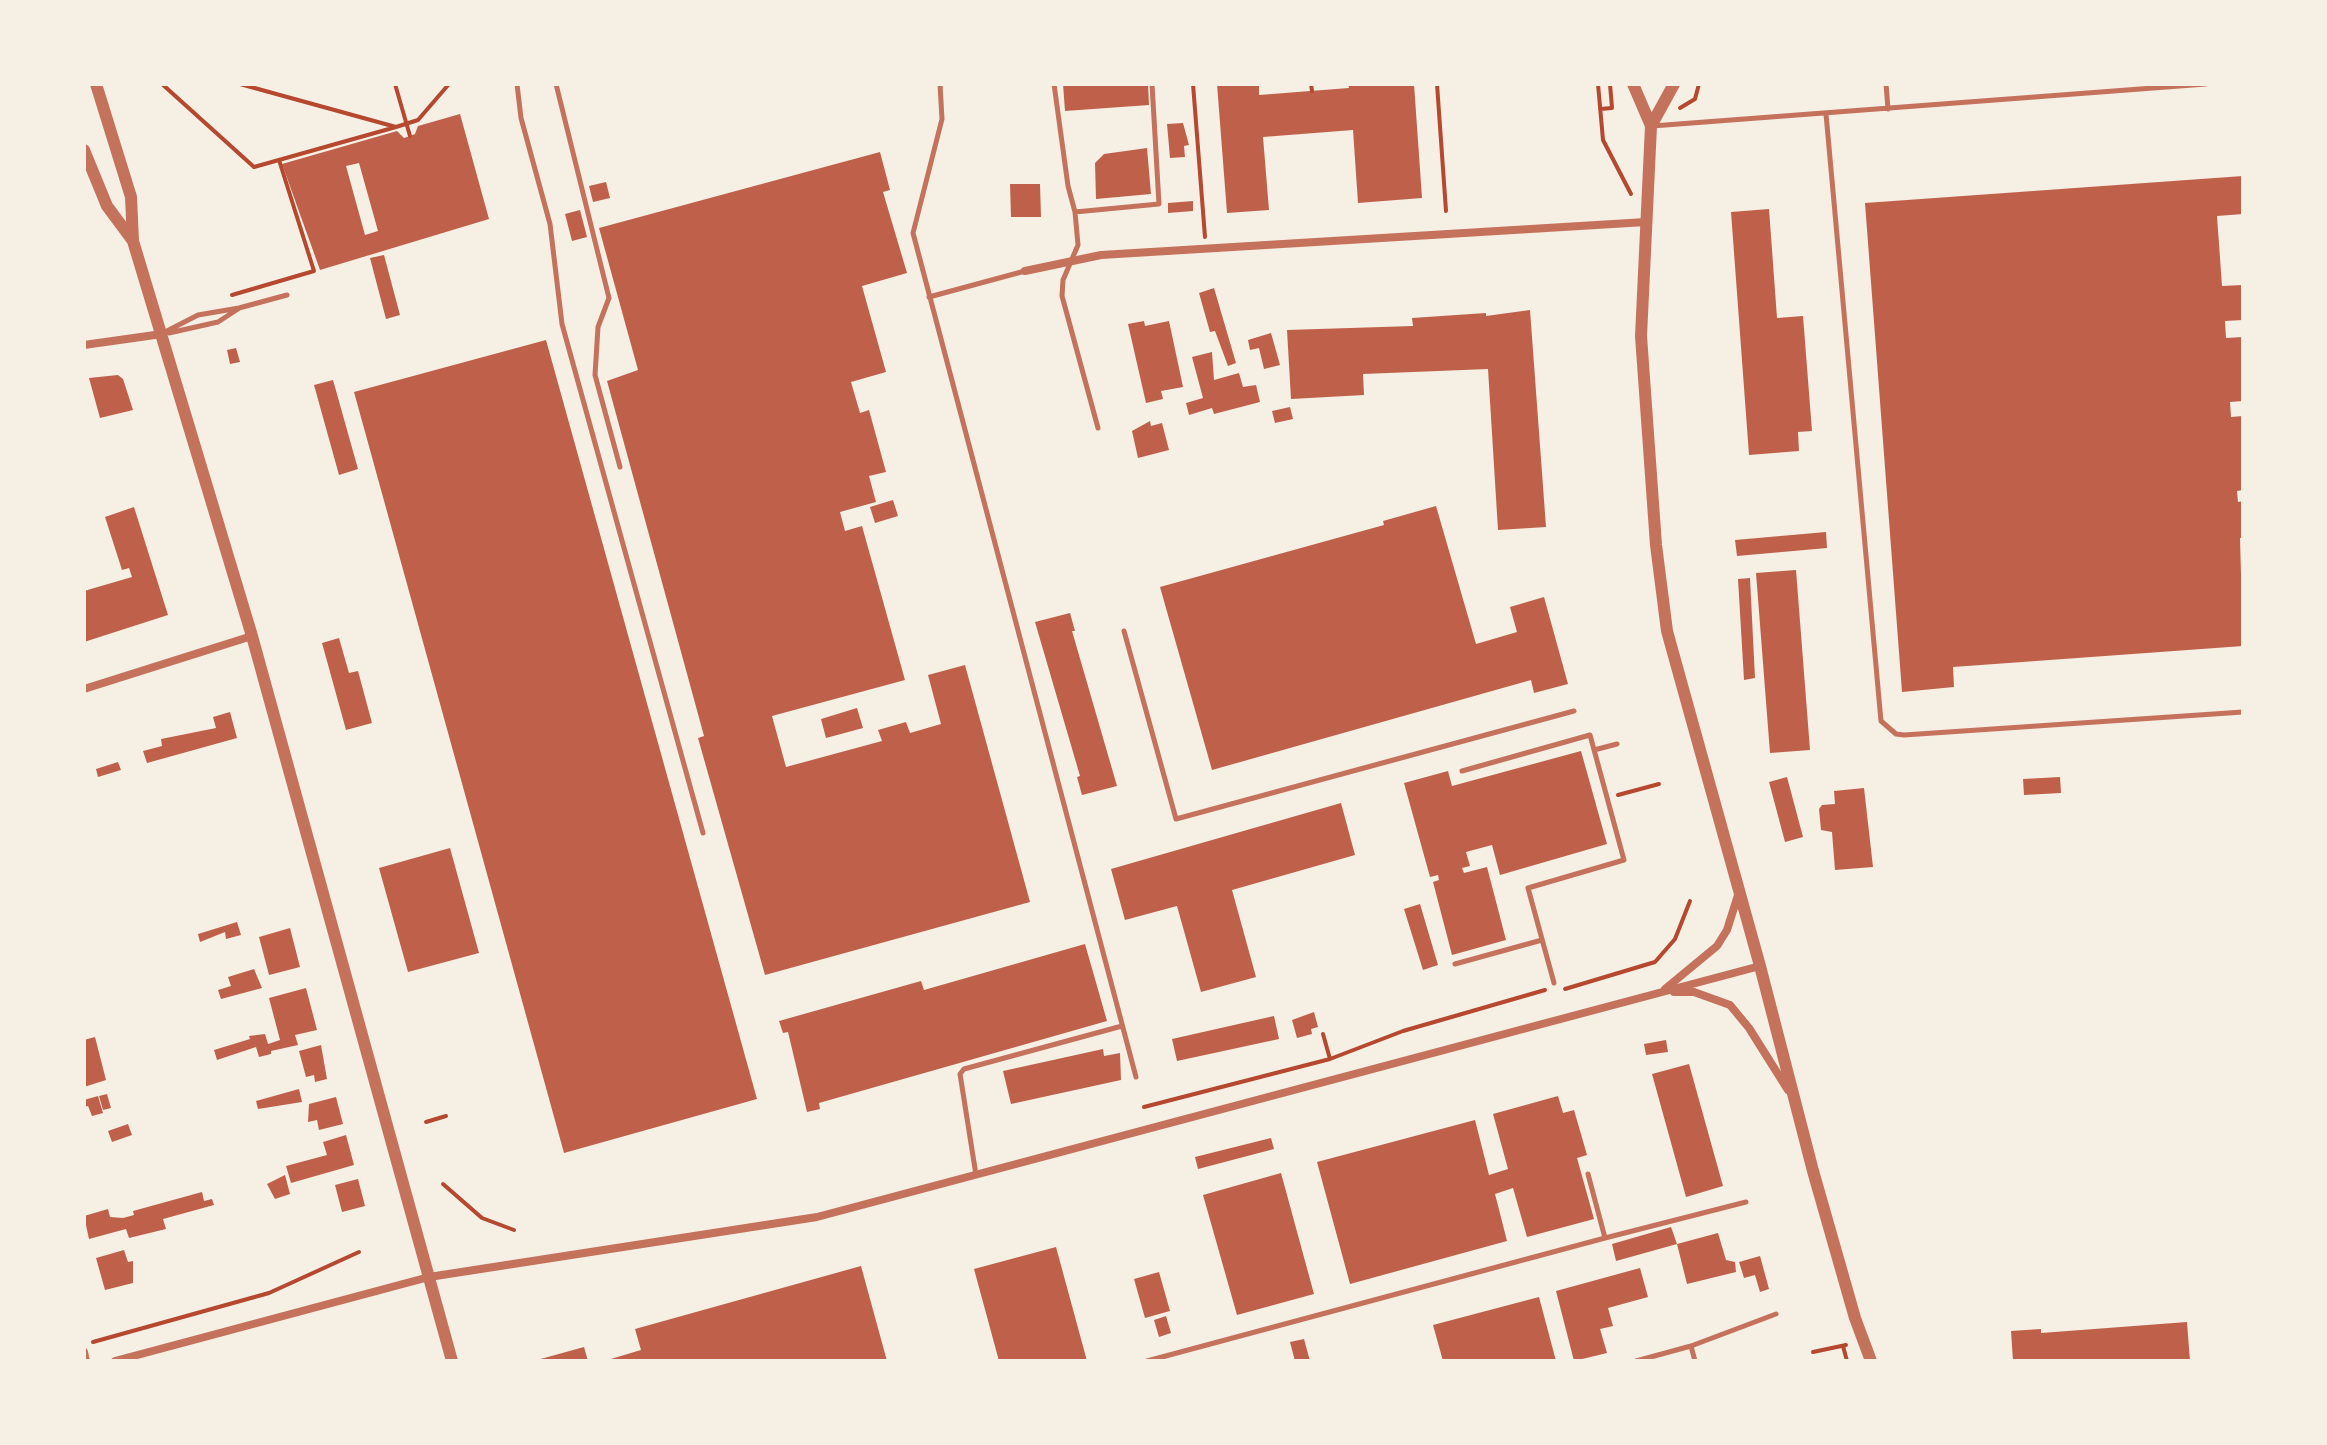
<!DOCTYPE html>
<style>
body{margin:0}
#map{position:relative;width:2327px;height:1445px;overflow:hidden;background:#f6efe4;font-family:"Sofia Sans Condensed",sans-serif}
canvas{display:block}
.frame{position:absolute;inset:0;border:86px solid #f6efe4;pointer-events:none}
</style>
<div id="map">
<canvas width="2327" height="1445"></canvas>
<div class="frame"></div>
</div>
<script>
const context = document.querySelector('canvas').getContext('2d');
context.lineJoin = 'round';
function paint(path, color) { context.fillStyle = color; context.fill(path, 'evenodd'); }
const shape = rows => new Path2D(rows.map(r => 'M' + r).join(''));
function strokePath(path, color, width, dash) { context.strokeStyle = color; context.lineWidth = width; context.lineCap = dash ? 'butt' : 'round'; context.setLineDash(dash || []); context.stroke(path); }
const building = shape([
 [1063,84,1148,84,1149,105,1065,111],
 [1217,84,1259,84,1259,95,1349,88,1348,84,1414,84,1422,198,1358,203,1353,130,1263,137,1269,210,1227,213],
 [460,114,489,219,320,270,282,164,397,131,404,138,410,136,415,134,418,126],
 [359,163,378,231,365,235,346,166],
 [1183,123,1189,145,1184,146,1185,157,1170,158,1167,124],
 [1147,148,1151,194,1096,199,1095,163,1104,154],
 [880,152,890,190,883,192,907,273,862,286,886,372,851,382,860,413,869,410,886,472,869,476,876,502,840,512,845,531,862,526,905,680,772,716,786,767,882,741,878,730,906,722,910,733,941,724,928,675,965,665,1030,902,765,975,698,738,704,736,607,381,638,370,599,228],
 [2243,176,2243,214,2217,216,2222,286,2243,285,2243,320,2225,321,2226,338,2243,337,2243,401,2230,402,2231,417,2243,416,2243,490,2237,491,2238,502,2243,501,2243,538,2240,538,2243,646,1953,667,1954,687,1902,692,1865,203],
 [606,182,610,198,593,202,589,186],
 [1010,184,1040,184,1041,217,1011,217],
 [1193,201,1193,211,1168,213,1168,203],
 [1769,209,1777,318,1803,316,1812,431,1798,432,1799,451,1749,455,1731,212],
 [580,210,587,237,572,241,565,214],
 [384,255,400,315,386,319,370,258],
 [1214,288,1236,363,1228,366,1215,331,1210,332,1199,293],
 [1530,310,1546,527,1498,530,1488,369,1363,374,1364,395,1291,399,1287,330,1413,326,1412,318,1486,313,1486,316],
 [1144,321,1145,326,1169,321,1183,387,1161,391,1163,399,1146,403,1128,324],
 [1271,333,1280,365,1264,369,1259,348,1250,350,1248,340],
 [546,340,757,1099,564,1153,354,392],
 [236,348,240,362,230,364,227,350],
 [1212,352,1214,380,1239,373,1243,387,1256,385,1260,402,1214,414,1212,408,1189,415,1186,403,1203,398,1192,357],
 [118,375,123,379,133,410,100,418,89,378],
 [333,380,358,469,339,475,314,385],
 [1290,407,1293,419,1275,423,1272,411],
 [1150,421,1151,426,1162,423,1169,450,1138,458,1132,431],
 [893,500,898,516,875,523,870,507],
 [1436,506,1476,644,1517,632,1510,607,1544,597,1568,684,1534,693,1531,680,1212,770,1160,587,1384,525,1383,521],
 [134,507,168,615,84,642,84,591,132,577,129,568,122,570,105,517],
 [1826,532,1827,548,1737,556,1735,540],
 [1796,570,1810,750,1770,753,1756,573],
 [1750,578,1755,678,1744,680,1738,579],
 [1070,613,1075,631,1072,631,1117,786,1082,795,1077,777,1080,776,1035,622],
 [339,638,349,673,358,671,372,723,346,730,322,643],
 [857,708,863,728,826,738,821,719],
 [230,712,237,738,147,763,143,751,162,746,161,739,216,728,213,717],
 [1581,751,1607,844,1500,875,1492,845,1466,852,1470,866,1462,868,1464,873,1487,867,1506,940,1452,955,1433,882,1439,880,1438,875,1430,877,1404,783,1448,771,1452,786],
 [118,762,121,770,98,777,96,769],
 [1787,777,1803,837,1785,842,1769,782],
 [2060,777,2061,793,2024,795,2023,779],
 [1864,788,1873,867,1835,870,1832,832,1821,830,1819,809,1822,805,1835,804,1834,791],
 [1341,803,1355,855,1232,890,1256,977,1201,992,1177,906,1125,920,1111,869],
 [450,848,479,953,408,972,379,868],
 [1420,904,1438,965,1423,970,1404,909],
 [237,922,241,935,226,939,225,932,200,942,198,934],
 [290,928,300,967,269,975,259,937],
 [1085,944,1107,1021,819,1103,820,1109,807,1112,788,1032,783,1033,779,1021,921,981,924,990],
 [254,969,262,988,221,999,218,990,231,986,228,977],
 [306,988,317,1030,295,1035,298,1045,271,1051,271,1054,259,1057,256,1047,217,1060,214,1050,250,1039,249,1036,265,1034,268,1044,280,1040,269,998],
 [1314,1012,1318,1027,1311,1029,1312,1034,1297,1038,1292,1020],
 [1274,1016,1279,1039,1177,1061,1172,1039],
 [95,1037,106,1080,84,1087,84,1040],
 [1666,1040,1668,1052,1646,1055,1644,1044],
 [321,1045,327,1079,315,1082,314,1075,306,1077,299,1051],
 [1103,1049,1104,1056,1120,1053,1121,1080,1011,1104,1003,1071],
 [1689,1064,1723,1186,1686,1197,1652,1074],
 [299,1089,302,1102,258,1109,256,1101],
 [107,1094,111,1108,103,1110,99,1096],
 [98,1096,103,1113,92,1116,88,1106,84,1107,84,1100],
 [1558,1096,1563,1113,1574,1110,1587,1155,1577,1158,1594,1219,1527,1237,1513,1188,1495,1194,1507,1241,1350,1284,1317,1162,1475,1120,1489,1175,1508,1169,1493,1114],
 [336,1097,343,1124,319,1130,317,1120,308,1122,309,1104],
 [128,1124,132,1135,112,1142,108,1131],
 [346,1135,354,1165,291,1183,286,1166,327,1155,323,1142],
 [1271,1138,1274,1149,1198,1169,1195,1157],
 [1281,1173,1314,1294,1237,1315,1203,1195],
 [285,1175,290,1194,275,1199,267,1184],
 [358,1179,365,1206,342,1212,335,1185],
 [202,1192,204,1201,212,1199,214,1205,163,1219,166,1229,129,1238,126,1229,89,1239,84,1216,108,1209,110,1217,123,1218,134,1215,133,1211],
 [1671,1227,1677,1244,1616,1261,1612,1244],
 [1718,1233,1726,1260,1735,1262,1736,1272,1687,1284,1677,1244],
 [1056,1247,1087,1361,999,1361,974,1269],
 [124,1250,128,1262,133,1261,133,1283,105,1290,96,1258],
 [1760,1256,1769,1289,1760,1292,1755,1275,1744,1278,1739,1262],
 [861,1266,887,1361,604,1361,641,1350,635,1329],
 [1640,1268,1648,1297,1608,1308,1613,1326,1600,1329,1607,1353,1574,1361,1556,1291],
 [1159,1272,1170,1311,1145,1318,1134,1279],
 [1539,1297,1556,1361,1443,1361,1433,1325],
 [1166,1316,1171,1333,1159,1337,1154,1320],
 [2187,1322,2190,1361,2013,1361,2011,1331,2041,1329,2041,1333],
 [1304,1339,1310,1361,1295,1361,1290,1342],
 [584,1347,588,1361,537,1361,537,1360]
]);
const path = shape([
 [162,84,254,167,396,127],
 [240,84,396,127,418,120,449,84],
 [395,84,410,136],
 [1193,84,1205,237],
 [1311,84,1312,91],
 [1437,84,1446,211],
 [1598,84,1603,140,1631,194],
 [1680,108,1695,99,1699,84],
 [1600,109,1612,108,1610,84],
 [232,295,314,271,279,160],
 [1618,795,1659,784],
 [1565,989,1655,962,1675,939,1690,901],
 [1323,1034,1330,1059],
 [1144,1107,1330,1059,1403,1031,1545,990],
 [426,1122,446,1116],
 [443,1184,482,1218,514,1230],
 [93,1342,269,1293,359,1252],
 [1843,1346,1847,1361],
 [1813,1352,1846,1345]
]);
const service = shape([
 [517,84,521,118,550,224,562,324,703,833],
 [556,84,609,298,598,327,595,375,620,467],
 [940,84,942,119,913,233,1136,1077],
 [1054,84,1068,186,1075,212,1159,204,1152,84],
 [1886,84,1888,109],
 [1826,114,1881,721,1896,734,1904,735,2243,712],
 [1652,126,2206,84],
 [1075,212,1078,245,1063,280,1062,296,1098,428],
 [929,297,1025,271],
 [163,333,198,315,239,308,287,295],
 [169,333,218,322,238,309],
 [1124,631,1176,819,1574,711],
 [1594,750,1617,744],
 [1462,771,1590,735,1624,860,1528,888,1554,983],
 [1455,964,1542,940],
 [976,1175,960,1074,964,1069,1122,1026],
 [1605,1238,1746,1202],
 [1691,1346,1776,1314],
 [1147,1361,1605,1238,1588,1174],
 [1636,1361,1691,1346,1695,1361]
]);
const minor = shape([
 [1025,271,1101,255,1646,222],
 [84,345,162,334],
 [84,689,252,636],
 [1665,989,1717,946,1727,930,1739,892],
 [1674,992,1694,992,1730,1005,1749,1028,1788,1090],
 [84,1352,86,1361],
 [115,1361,429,1277,817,1217,1760,966]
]);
const tertiary = shape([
 [96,84,131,197,133,241,252,636,452,1361],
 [1633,84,1651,126],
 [1674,84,1651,126,1641,336,1656,545,1667,631,1760,966,1813,1171,1855,1318,1871,1361],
 [84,150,107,206,133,241]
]);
paint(building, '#bf614a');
strokePath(path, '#b5482f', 4);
strokePath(service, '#c5725c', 5);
strokePath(minor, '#c5725c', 8);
strokePath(tertiary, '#c5725c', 12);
</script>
